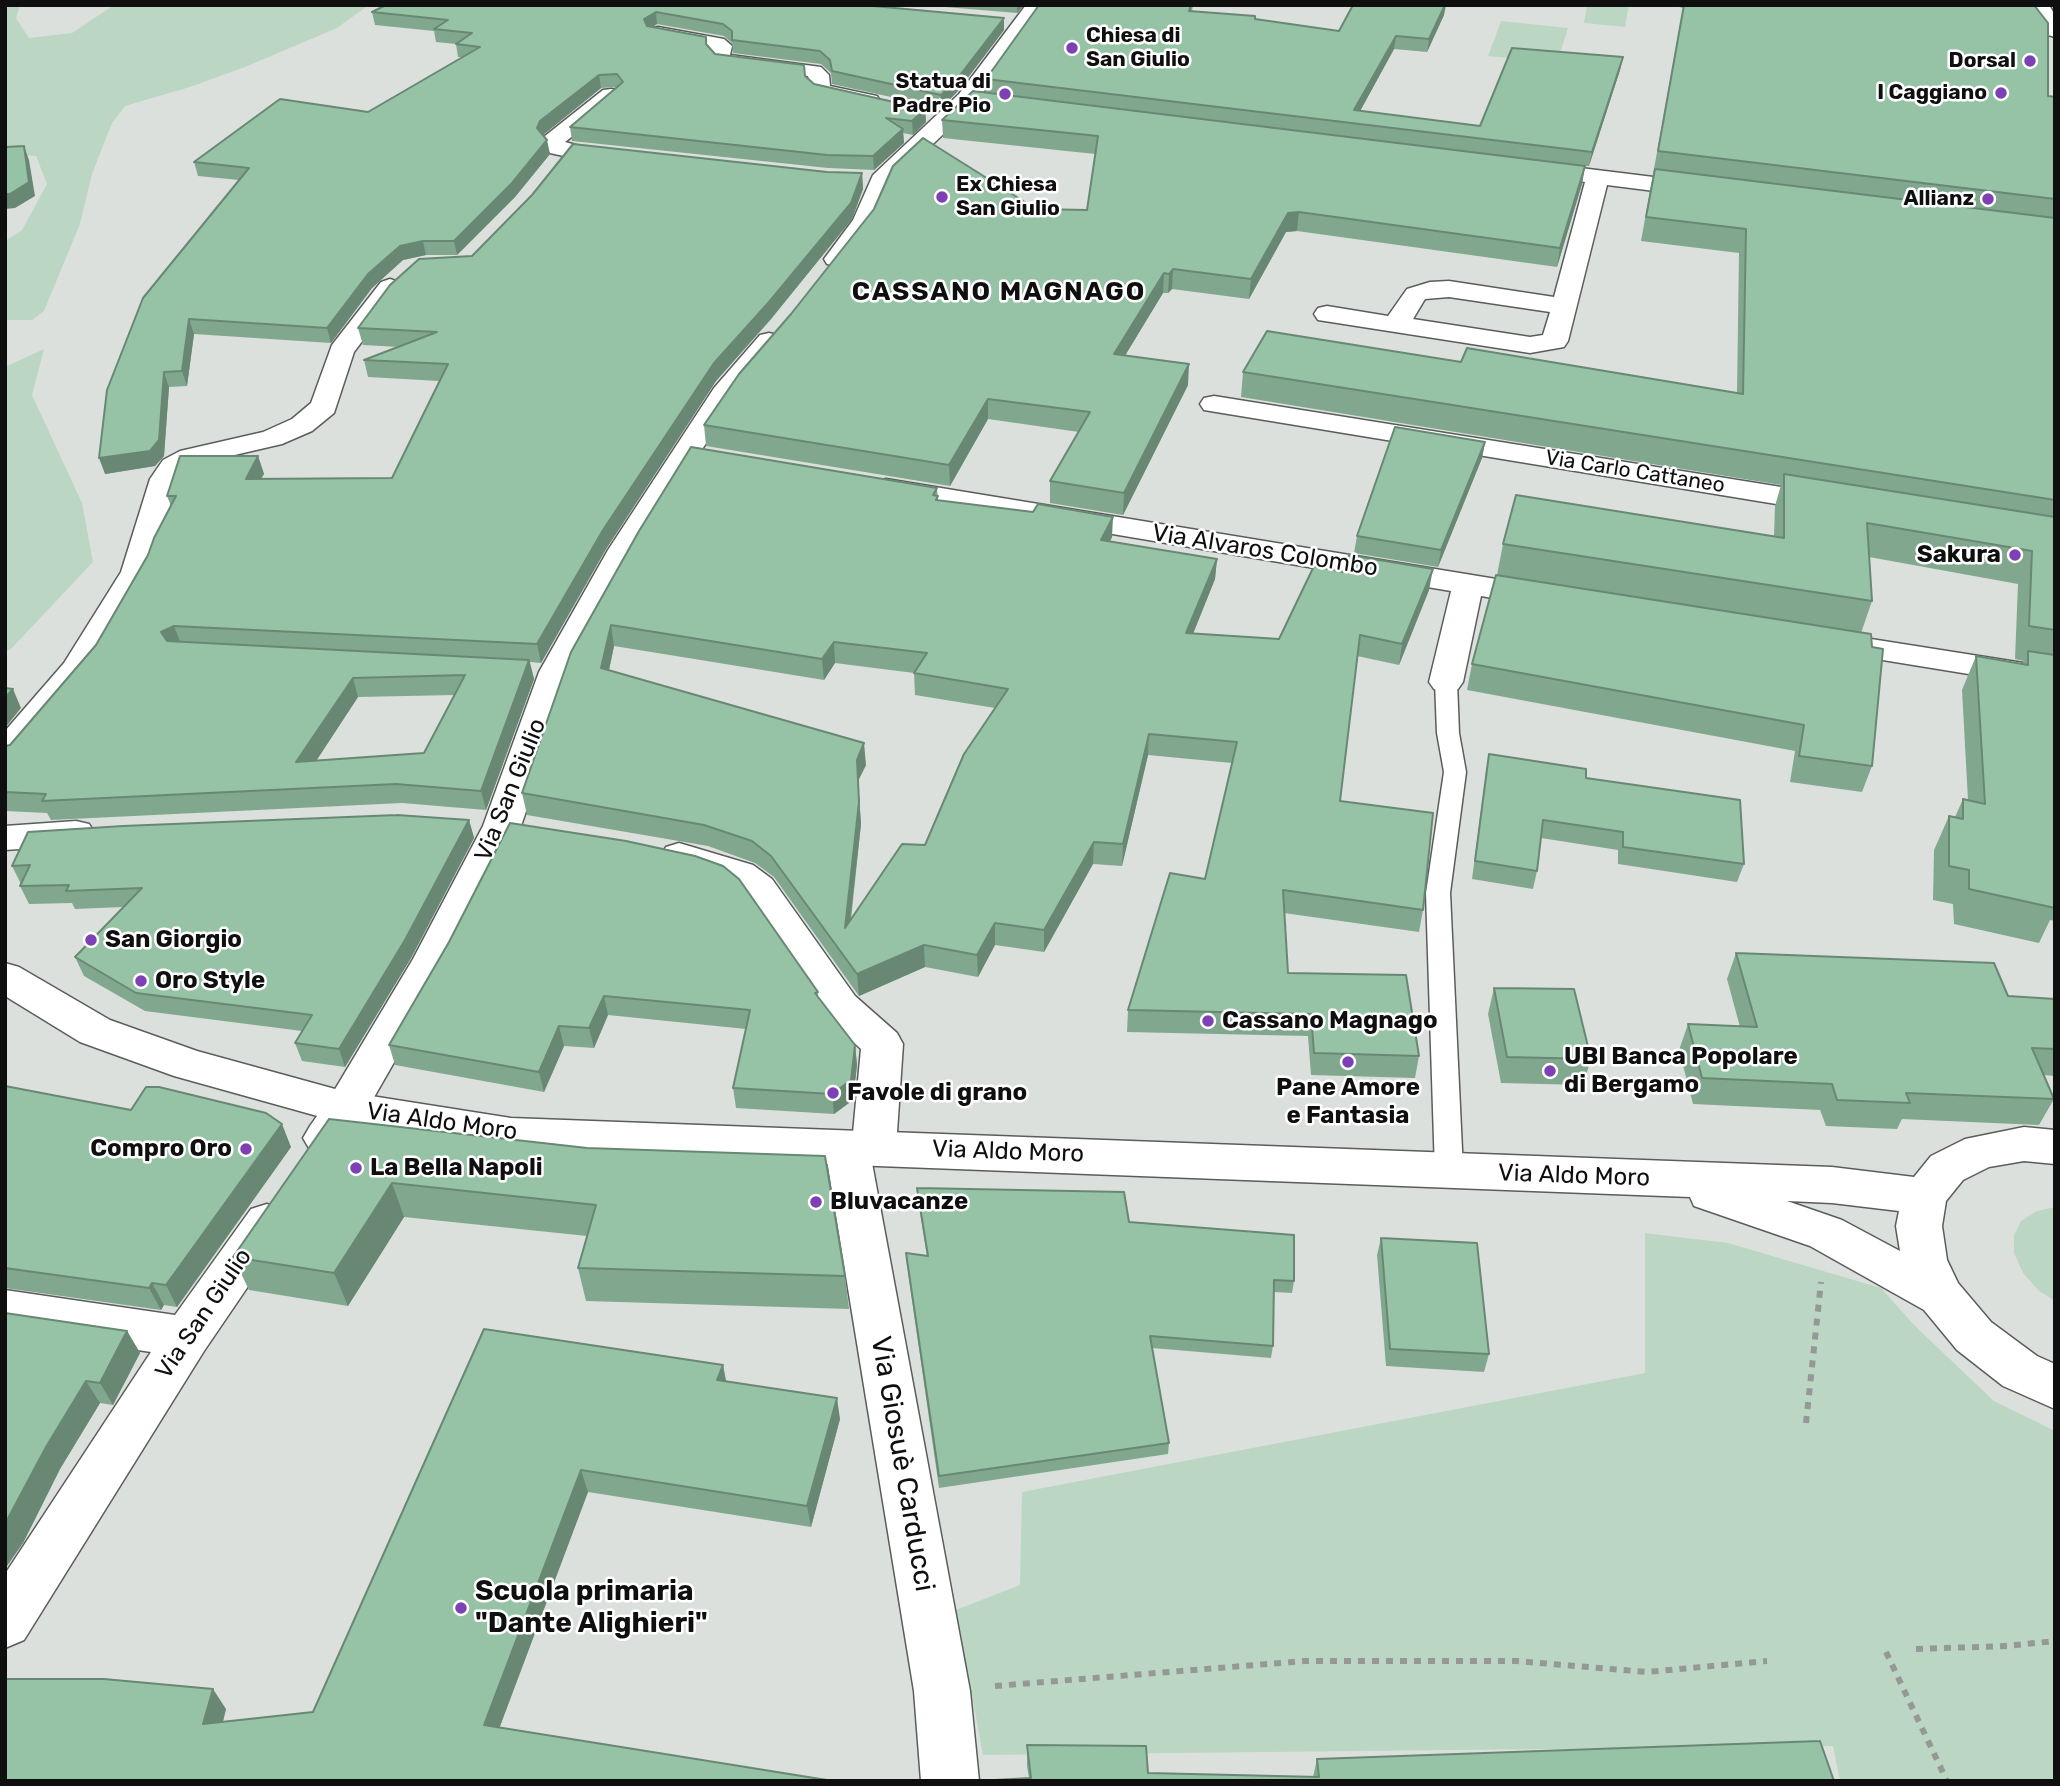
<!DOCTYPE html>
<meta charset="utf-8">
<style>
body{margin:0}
#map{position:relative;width:2060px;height:1786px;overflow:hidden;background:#dce0dd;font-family:Rubik,sans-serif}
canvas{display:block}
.frame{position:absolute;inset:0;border:7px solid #0e0f0e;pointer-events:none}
</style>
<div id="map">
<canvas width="2060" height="1786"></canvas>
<div class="frame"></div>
</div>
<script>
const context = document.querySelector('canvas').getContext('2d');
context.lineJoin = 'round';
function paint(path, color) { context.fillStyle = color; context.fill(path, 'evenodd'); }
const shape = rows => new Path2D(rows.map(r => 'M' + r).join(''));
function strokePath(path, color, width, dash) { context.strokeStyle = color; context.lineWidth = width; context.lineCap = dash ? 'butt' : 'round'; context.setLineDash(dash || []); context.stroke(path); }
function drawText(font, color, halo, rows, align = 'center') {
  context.font = font + ' Rubik,sans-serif'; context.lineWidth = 5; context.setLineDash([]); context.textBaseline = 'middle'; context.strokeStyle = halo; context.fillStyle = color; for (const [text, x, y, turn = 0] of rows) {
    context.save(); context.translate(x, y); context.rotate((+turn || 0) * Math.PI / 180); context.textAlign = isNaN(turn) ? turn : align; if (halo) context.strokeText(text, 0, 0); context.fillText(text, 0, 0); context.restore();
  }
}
const green = shape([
 [5,5,20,5,16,18,29,38,72,33,114,5,369,5,337,28,245,67,190,87,125,106,112,123,92,174,80,224,44,311,32,320,5,320,5,241,22,230,47,184,36,156,5,154],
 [1587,5,1629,5,1625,27,1584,23],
 [1501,21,1568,28,1557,63,1488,56],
 [44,349,32,395,82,503,93,562,11,649,5,652,5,367],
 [2055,1207,2055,1301,2039,1291,2023,1273,2014,1253,2014,1235,2021,1221,2037,1211],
 [1645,1233,1728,1243,1881,1288,1915,1326,1994,1401,2055,1431,2055,1781,1840,1781,1833,1746,983,1755,956,1610,1020,1585,1022,1492,1645,1373]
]);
const path = shape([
 [1806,1423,1821,1282],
 [1916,1649,2007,1646,2055,1641],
 [1886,1652,1947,1781],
 [995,1686,1305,1661,1516,1661,1647,1672,1767,1661]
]);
const lane = shape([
 [1446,676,1454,677,1457,682,1459,733,1466,772,1450,893,1463,1171,1459,1179,1449,1182,1439,1179,1435,1171,1426,893,1444,772,1437,733,1435,682,1438,677,1446,676]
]);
const street = shape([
 [1026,5,1045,5,975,104,892,183,877,221,845,264,836,266,827,264,824,259,853,220,873,175,959,94,1026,5],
 [658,27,724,39,732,46,730,55,821,67,829,75,830,86,877,96,880,101,877,106,869,107,823,97,812,91,808,76,717,64,709,55,711,48,651,37,648,33,651,29,658,27],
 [611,89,619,90,622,95,619,100,565,142,576,145,579,150,576,155,568,157,550,153,542,141,545,136,603,90,611,89],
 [1532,162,1702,183,1710,185,1714,190,1710,195,1702,197,1607,185,1568,341,1564,347,1530,353,1318,320,1314,314,1318,308,1327,306,1388,316,1407,289,1430,282,1449,281,1554,297,1585,182,1524,174,1521,169,1524,164,1532,162],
 [1449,297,1550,312,1543,335,1530,337,1413,319,1425,299,1449,297],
 [390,279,399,282,403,287,354,352,334,413,312,431,282,444,200,463,184,472,153,572,95,668,18,762,5,765,5,731,64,663,121,572,150,479,163,460,180,451,263,432,292,419,311,403,332,345,381,282,390,279],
 [769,333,778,335,782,341,739,393,699,454,640,550,573,672,521,826,452,961,361,1120,340,1150,325,1155,310,1150,303,1138,310,1126,331,1096,413,959,483,826,539,672,608,550,714,388,760,335,769,333],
 [1214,396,1831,495,1842,498,1846,504,1842,510,1831,513,1204,410,1200,404,1204,398,1214,396],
 [886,479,1545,587,1556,590,1561,597,1556,604,1545,607,1481,596,1463,682,1458,689,1446,692,1434,689,1429,682,1451,591,875,494,871,488,875,482,886,479],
 [1833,633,2055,668,2055,688,1821,650,1816,643,1821,636,1833,633],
 [76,821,89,824,95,833,89,842,76,845,5,850,5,826,76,821],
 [679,843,753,865,772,879,855,996,897,1033,903,1044,896,1147,890,1159,872,1163,970,1691,979,1781,921,1781,914,1691,825,1148,831,1136,847,1131,853,1133,861,1049,827,1018,744,897,727,883,666,865,660,856,666,847,679,843],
 [267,1204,283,1209,290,1222,283,1235,204,1351,24,1640,5,1648,5,1574,151,1352,5,1330,5,1290,175,1315,251,1209,267,1204]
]);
const secondary = shape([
 [2029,5,2049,5,2055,15,2055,37,2048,35,2029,5],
 [5,963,19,967,110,1020,197,1051,346,1092,511,1118,1832,1167,1914,1177,1931,1156,1965,1139,2024,1127,2055,1130,2055,1164,2024,1161,1989,1167,1963,1180,1946,1201,1942,1226,1947,1260,1958,1283,1991,1322,2037,1356,2055,1364,2055,1409,2003,1386,1957,1350,1924,1310,1810,1246,1694,1206,1690,1197,511,1152,346,1124,174,1076,80,1042,5,996,5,963],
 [1787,1201,1832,1203,1899,1211,1896,1226,1900,1251,1842,1220,1787,1201]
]);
const wall = shape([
 [862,5,1004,30,957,92,941,108,832,84,831,73,821,64,733,53,732,43,724,36,657,24,653,27,706,37,707,45,715,54,805,76,814,84,925,109,926,122,913,135,903,133,904,143,874,170,828,168,572,141,570,127,617,87,601,88,543,135,550,154,515,197,457,255,426,255,403,260,372,288,331,343,194,334,187,386,169,387,164,456,155,466,105,474,239,180,198,176,194,162,368,112,463,57,458,57,456,44,436,42,434,31,375,25,372,12],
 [921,5,1024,5,1017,13],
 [1039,5,1193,5,1192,11,1339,31,1444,15,1427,52,1394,49,1360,111,1480,126,1623,57,1620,70,1589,166,1585,166,1582,184,1557,267,1297,231,1286,232,1249,299,1172,289,1168,293,1163,293,1125,355,1188,385,1123,515,1050,503,1050,481,1079,432,988,419,950,486,706,446,704,425,1036,209,1087,210,1095,154,943,138,942,120,1553,162,986,92,986,79],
 [1671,5,2034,5,2048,96,2055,97,2055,921,2050,920,2039,943,1954,924,1953,904,1933,900,1934,850,1949,816,1955,817,1963,799,1968,800,1962,690,1976,656,2022,664,2024,661,2015,659,2018,584,1869,557,1872,601,1861,633,1872,766,1862,792,1790,782,1795,751,1467,690,1472,664,1497,575,1503,544,1774,536,1775,506,1781,485,1241,397,1243,372,1461,362,1737,393,1739,253,1641,241,1683,8],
 [827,172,862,173,863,189,852,219,771,319,716,381,606,549,541,663,530,662,534,679,486,810,402,803,51,820,47,813,5,811,5,746,10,745,96,645,148,555,171,506,167,496,258,456,264,474,261,478,392,478,439,381,368,377,364,360,399,347,363,345,358,328,472,256],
 [455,695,424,753,316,761,358,697],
 [1485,442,1482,458,1438,567,1354,553,1357,536],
 [937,488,938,500,1112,537,1110,541,1217,559,1215,579,1193,633,1279,639,1429,590,1399,665,1357,656,1340,801,1423,910,1419,932,1284,913,1288,973,1419,1056,1415,1078,1311,1075,1308,1036,1127,1032,1128,1010,1205,879,1232,763,1148,755,1122,866,1093,864,1044,952,995,945,978,977,925,967,859,996,774,877,755,863,708,846,527,815,522,793,639,531],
 [614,646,824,680,835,663,914,673,915,695,995,708,925,845,851,920,861,824,858,781,866,765,609,670],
 [1489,754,1586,778,1744,864,1737,882,1618,864,1618,850,1541,838,1537,871,1533,889,1472,879,1486,772],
 [469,820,474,838,411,958,345,1067,302,1061,295,1043,302,1031,145,1011,84,976,75,957,123,907,75,909,72,903,29,904,20,886,21,884,12,866],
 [449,942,818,992,818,998,855,1045,857,1065,853,1100,834,1114,736,1108,733,1088,746,1029,608,1015,594,1048,564,1046,544,1092,395,1065,389,1045],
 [1736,953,2008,996,2055,999,2055,1076,2044,1075,2054,1099,2039,1125,1902,1119,1897,1129,1826,1126,1820,1110,1693,1104,1679,1050,1688,1024,1740,1027,1727,979],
 [1494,988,1591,1059,1583,1085,1501,1083,1488,1014],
 [5,1086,291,1147,177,1307,164,1305,161,1310,5,1288],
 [329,1119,845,1276,849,1309,586,1301,578,1268,587,1236,404,1217,348,1306,249,1290,233,1257],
 [917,1188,1129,1222,1294,1281,1292,1293,1274,1292,1273,1346,1271,1358,1152,1348,1169,1443,1168,1454,939,1488,907,1265,906,1253,927,1256,918,1200],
 [1381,1238,1489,1354,1484,1372,1386,1366,1377,1255],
 [5,1313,127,1331,140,1353,113,1405,100,1403,60,1469,23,1543],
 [484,1329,723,1365,726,1381,840,1419,811,1527,588,1492,499,1728,5,1781,226,1709,223,1722,313,1712],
 [1027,1745,1148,1773,1313,1777,1317,1759,1834,1781,1029,1778,1027,1766]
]);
const shadedWall = shape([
 [1017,5,1024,5,1017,13],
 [1445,5,1446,5,1444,15,1427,52,1429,39],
 [656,12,657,24,646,31,644,19],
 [1004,18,1004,30,957,92,941,108,941,95],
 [1396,36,1394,49,1353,124,1354,110],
 [1623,57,1620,70,1589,166,1592,152],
 [599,75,601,88,543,135,537,128,540,121],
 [925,109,926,122,913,135,912,121],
 [903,129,904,143,874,170,873,156],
 [547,140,550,154,515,197,457,255,454,241],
 [24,146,29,160,35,196,15,208,5,209,5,194],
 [1585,166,1582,184,1557,267,1560,248],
 [862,173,863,189,852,219,771,319,716,381,606,549,541,663,537,644,603,530,714,363],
 [1299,212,1297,231,1286,232,1249,299,1251,279,1288,213],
 [423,241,426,255,403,260,372,288,331,343,327,328,368,274,400,246],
 [1173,269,1172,289,1168,293,1169,274],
 [1164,273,1163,293,1114,374,1114,354],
 [189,319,194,334,187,386,182,371],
 [1189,364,1188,385,1123,515,1124,493],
 [164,372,169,387,164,456,155,466,105,474,99,458],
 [988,399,988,419,950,486,949,465],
 [1485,442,1482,458,1438,567,1441,550],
 [258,456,264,474,251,497,246,479],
 [1113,517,1112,537,1100,561,1101,540],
 [1217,559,1215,579,1185,654,1186,633],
 [1433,569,1429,590,1399,665,1402,644],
 [611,625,614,646,605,689,601,668],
 [174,626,181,644,168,651,161,632],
 [834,642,835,663,824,680,822,659],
 [529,660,534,679,486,810,481,791],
 [353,678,358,697,303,781,296,762],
 [13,689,21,708,5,728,5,698],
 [1149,734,1148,755,1122,866,1123,844],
 [864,743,866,765,858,781,861,824,847,949,845,928,857,760],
 [469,820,474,838,411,958,345,1067,339,1049],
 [1094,842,1093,864,1044,952,1044,930],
 [995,923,995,945,978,977,977,955],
 [924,945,925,967,859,996,857,974],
 [604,996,608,1015,594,1048,589,1028],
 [559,1026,564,1046,544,1092,539,1072],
 [855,1045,857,1065,853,1100,834,1114,832,1094],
 [282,1124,291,1147,177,1307,166,1285],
 [392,1183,404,1217,348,1306,334,1273],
 [152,1283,164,1305,161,1310,149,1288],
 [127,1331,140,1353,113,1405,100,1383],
 [723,1365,727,1387,717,1380],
 [86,1381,100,1403,60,1469,23,1543,5,1569,5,1524,46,1447],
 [837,1398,840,1419,811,1527,807,1506],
 [581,1470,588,1492,493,1745,484,1725],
 [213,1689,226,1709,217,1744,203,1724]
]);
const building = shape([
 [386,5,862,5,1004,18,957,79,941,95,832,71,830,60,820,51,732,40,732,31,723,24,656,12,644,19,647,26,706,37,706,44,715,54,804,65,805,76,814,84,925,109,912,121,886,118,903,129,873,156,827,155,570,127,623,82,617,74,599,75,540,121,537,128,547,140,512,183,454,241,423,241,400,246,368,274,327,328,189,319,182,371,164,372,159,440,150,451,99,458,107,390,143,298,249,168,194,162,280,99,368,112,480,47,456,44,472,33,434,29,448,20,372,12,386,5],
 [1039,5,1191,5,1189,11,1255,16,1255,19,1339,31,1353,5,1445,5,1429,39,1396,36,1354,110,1480,126,1512,48,1623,57,1592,152,986,79,1039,5],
 [1684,5,2034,5,2048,23,2048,96,2055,97,2055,199,1658,151,1684,5],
 [973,91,1585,166,1560,248,1299,212,1288,213,1251,279,1173,269,1169,274,1164,273,1114,354,1189,364,1124,493,1050,481,1090,412,988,399,949,465,704,425,739,374,791,314,874,209,893,166,923,138,1036,209,1087,210,1098,136,942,120,973,91],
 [573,144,827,172,862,173,851,203,769,302,714,363,603,530,537,644,174,626,161,632,167,641,529,660,481,791,396,784,42,801,46,794,5,792,5,746,10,745,96,645,148,555,154,538,176,496,167,496,180,456,258,456,246,479,392,478,448,364,364,360,437,332,358,328,390,285,419,259,472,256,532,195,573,144],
 [465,675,424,753,296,762,353,678,465,675],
 [24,146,29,182,10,194,5,194,5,147,24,146],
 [1655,169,2055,218,2055,500,1243,372,1267,331,1461,362,1467,348,1743,394,1746,229,1646,217,1655,169],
 [1395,427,1485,442,1441,550,1357,536,1395,427],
 [691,447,937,488,933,495,938,496,936,500,1033,512,1038,504,1113,517,1101,540,1217,559,1186,633,1279,639,1314,566,1343,572,1349,555,1433,569,1402,644,1360,635,1340,801,1433,813,1423,910,1283,890,1288,973,1406,975,1419,1056,1314,1053,1311,1014,1128,1010,1170,873,1205,879,1237,742,1149,734,1123,844,1094,842,1044,930,995,923,977,955,924,945,857,974,771,856,752,841,704,825,522,793,571,652,639,531,691,447],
 [611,625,822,659,834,642,927,653,914,673,1008,689,964,754,925,845,902,844,845,928,859,802,857,760,864,743,601,668,611,625],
 [1784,474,2055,517,2055,630,2029,626,2032,551,1867,523,1872,601,1503,544,1516,495,1784,538,1784,474],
 [1496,575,1871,634,1872,647,1883,649,1872,766,1799,756,1804,725,1472,664,1496,575],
 [2028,651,2055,655,2055,908,1969,889,1969,870,1949,866,1949,816,1963,819,1963,799,1985,804,1976,656,2028,665,2028,651],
 [5,688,13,689,5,698,5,688],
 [1489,754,1586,769,1586,778,1740,800,1744,864,1623,847,1623,832,1543,820,1537,871,1475,861,1489,754],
 [397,815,469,820,405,940,339,1049,295,1043,312,1015,136,993,75,957,142,888,66,891,69,885,20,886,30,865,12,866,28,832,123,826,397,815],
 [510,823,626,841,695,856,723,866,739,879,818,992,815,993,855,1045,851,1080,832,1094,733,1088,750,1010,604,996,589,1028,559,1026,539,1072,389,1045,449,942,510,823],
 [1736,953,1994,963,2008,996,2055,999,2055,1049,2032,1048,2054,1099,1906,1093,1910,1103,1837,1100,1832,1084,1702,1078,1688,1024,1757,1027,1736,953],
 [1494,988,1574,989,1591,1059,1507,1057,1494,988],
 [5,1086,131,1110,146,1087,159,1087,266,1113,282,1124,166,1285,152,1283,149,1288,5,1268,5,1086],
 [329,1119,587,1148,825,1156,845,1276,578,1268,596,1205,392,1183,334,1273,233,1257,329,1119],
 [917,1188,1124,1192,1129,1222,1294,1235,1294,1281,1274,1280,1273,1346,1150,1336,1169,1443,939,1476,906,1253,928,1256,917,1188],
 [1381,1238,1477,1243,1489,1354,1390,1349,1381,1238],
 [5,1313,127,1331,100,1383,86,1381,46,1447,5,1524,5,1313],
 [484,1329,723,1365,717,1380,837,1398,807,1506,581,1470,484,1725,833,1781,5,1781,5,1679,104,1679,213,1689,203,1724,313,1712,484,1329],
 [1820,1741,1834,1781,995,1780,1031,1778,1027,1745,1146,1746,1148,1773,1319,1777,1317,1759,1820,1741]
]);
const markers = [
 [1072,48,7,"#7d40b5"],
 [2030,61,7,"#7d40b5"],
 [2001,93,7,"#7d40b5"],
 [1005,94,7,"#7d40b5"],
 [942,197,7,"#7d40b5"],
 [1988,199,7,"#7d40b5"],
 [2015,555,7,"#7d40b5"],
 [91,940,7,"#7d40b5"],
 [141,981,7,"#7d40b5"],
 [1208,1021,7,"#7d40b5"],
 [1348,1062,7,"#7d40b5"],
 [1550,1071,7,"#7d40b5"],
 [833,1093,7,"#7d40b5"],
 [246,1149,7,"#7d40b5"],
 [356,1168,7,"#7d40b5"],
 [816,1202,7,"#7d40b5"],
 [461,1608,7,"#7d40b5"]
];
const farPoinames = [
 ["Chiesa di",1086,36,"left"],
 ["San Giulio",1086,60,"left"],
 ["Dorsal",2016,61],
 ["Statua di",991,82],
 ["Padre Pio",991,106],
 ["I Caggiano",1987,93],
 ["Ex Chiesa",956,185,"left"],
 ["San Giulio",956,209,"left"],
 ["Allianz",1974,199]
];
const farStreetnames = [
 ["Via Carlo Cattaneo",1635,472,9]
];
const streetNames = [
 ["Via Alvaros Colombo",1265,551,9],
 ["Via San Giulio",511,790,-68],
 ["Via Aldo Moro",442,1122,8],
 ["Via Aldo Moro",1008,1152,2],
 ["Via Aldo Moro",1574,1176,2],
 ["Via San Giulio",204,1314,-56]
];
const poiNames = [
 ["Sakura",2001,555,"right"],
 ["San Giorgio",105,940],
 ["Oro Style",155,981],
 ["Cassano Magnago",1222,1021],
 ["UBI Banca Popolare",1564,1057],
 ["di Bergamo",1564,1085],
 ["Pane Amore",1348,1088,"center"],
 ["e Fantasia",1348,1116,"center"],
 ["Favole di grano",847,1093],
 ["Compro Oro",232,1149,"right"],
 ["La Bella Napoli",370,1168],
 ["Bluvacanze",830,1202]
];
const farDistrictnames = [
 ["CASSANO MAGNAGO",999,292]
];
const nearStreetnames = [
 ["Via Giosuè Carducci",902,1464,80]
];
const nearPoinames = [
 ["Scuola primaria",475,1592],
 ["\"Dante Alighieri\"",475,1624]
];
paint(green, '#bbd7c3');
strokePath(lane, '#5a5d5b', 3);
strokePath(street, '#5a5d5b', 3);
strokePath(secondary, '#5a5d5b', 3);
strokePath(path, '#959896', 6, [7, 7]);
paint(lane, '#fff');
paint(street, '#fff');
paint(secondary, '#fff');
paint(wall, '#81a88e');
paint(shadedWall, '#698874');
paint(building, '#96c3a5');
strokePath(building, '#698874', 2);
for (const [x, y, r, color] of markers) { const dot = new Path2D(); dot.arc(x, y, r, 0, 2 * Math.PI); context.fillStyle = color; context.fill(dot); strokePath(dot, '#fff', 2.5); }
drawText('bold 21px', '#0e0f0e', '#fff', farPoinames, 'right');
drawText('21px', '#0e0f0e', '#fff', farStreetnames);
drawText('24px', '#0e0f0e', '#fff', streetNames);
drawText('bold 24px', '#0e0f0e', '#fff', poiNames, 'left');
context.letterSpacing = '2px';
drawText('bold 26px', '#0e0f0e', '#fff', farDistrictnames);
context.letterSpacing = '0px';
drawText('28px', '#0e0f0e', '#fff', nearStreetnames);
drawText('bold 28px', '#0e0f0e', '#fff', nearPoinames, 'left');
</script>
